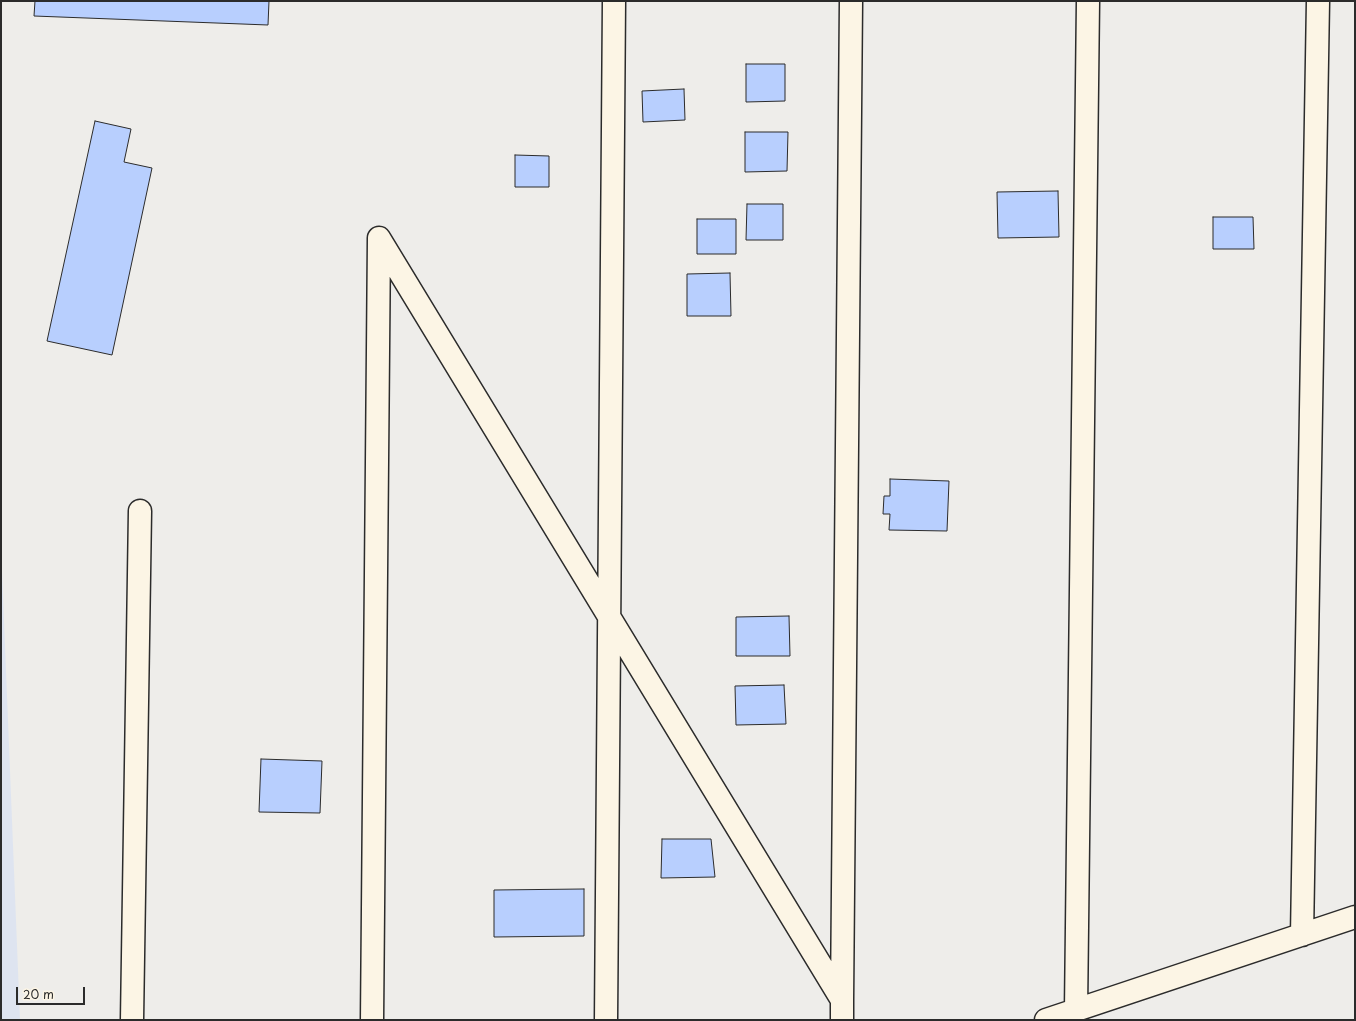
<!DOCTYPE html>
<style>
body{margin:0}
#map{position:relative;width:1356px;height:1021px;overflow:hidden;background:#eeedea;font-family:"Playpen Sans",sans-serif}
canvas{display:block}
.frame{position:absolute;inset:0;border:2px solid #2b2b2b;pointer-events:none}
.scale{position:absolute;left:16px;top:987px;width:69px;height:18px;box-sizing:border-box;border:2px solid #2b2b2b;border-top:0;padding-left:5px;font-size:12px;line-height:14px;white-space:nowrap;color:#2b2b2b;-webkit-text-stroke:3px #fcf5e5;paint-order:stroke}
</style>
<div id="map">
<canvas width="1356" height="1021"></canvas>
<div class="frame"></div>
<div class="scale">20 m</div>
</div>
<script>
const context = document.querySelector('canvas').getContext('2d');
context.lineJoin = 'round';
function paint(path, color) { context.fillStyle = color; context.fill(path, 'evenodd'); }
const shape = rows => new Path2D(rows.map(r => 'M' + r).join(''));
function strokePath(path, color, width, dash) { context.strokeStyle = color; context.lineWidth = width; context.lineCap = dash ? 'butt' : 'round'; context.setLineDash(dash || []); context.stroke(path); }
const built = shape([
 [1,546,20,1020,1,1020]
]);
const building = shape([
 [35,1,269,1,268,25,34,16,35,1],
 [746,64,785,64,785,101,746,102,746,64],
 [684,89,685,120,643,122,642,91,684,89],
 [95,121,131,129,124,162,152,168,112,355,47,341,95,121],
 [745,132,788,132,787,171,745,172,745,132],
 [515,155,549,156,549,187,515,187,515,155],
 [1058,191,1059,237,998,238,997,192,1058,191],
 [747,204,783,204,783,240,746,240,747,204],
 [1213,217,1253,217,1254,249,1213,249,1213,217],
 [697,219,736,219,736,254,697,254,697,219],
 [730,273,731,316,687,316,687,274,730,273],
 [890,479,949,481,947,531,889,530,890,514,883,514,884,496,890,496,890,479],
 [789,616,790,656,736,656,736,617,789,616],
 [784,685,786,724,736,725,735,686,784,685],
 [261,759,322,761,320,813,259,812,261,759],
 [662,839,711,839,715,877,661,878,662,839],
 [584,889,584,936,494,937,494,890,584,889]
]);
const minor = shape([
 [1302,935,1318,1],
 [842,1000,851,1],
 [1076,1010,1088,1],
 [132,1020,140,511],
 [372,1020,379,238,842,1000,842,1020],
 [606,1020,614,1],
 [1046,1020,1355,917]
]);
paint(built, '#dee4f0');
paint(building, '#b8cffe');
strokePath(building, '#2b2b2b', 1);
strokePath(minor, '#2b2b2b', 25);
strokePath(minor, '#fcf5e5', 22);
</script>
